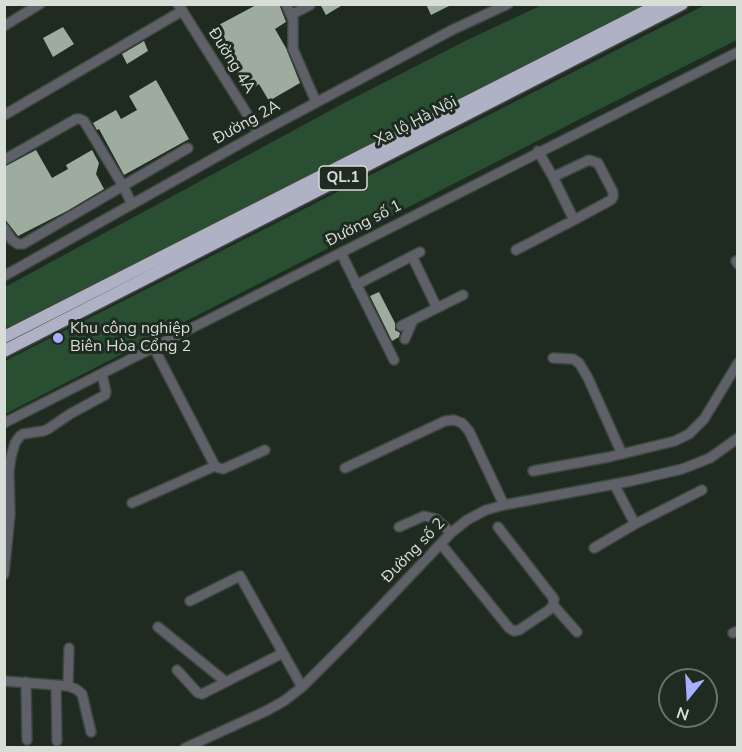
<!DOCTYPE html>
<meta charset="utf-8">
<style>
body{margin:0}
#map{position:relative;width:742px;height:752px;overflow:hidden;background:#1f2b21;font-family:"Nunito Sans",sans-serif}
canvas{display:block}
.frame{position:absolute;inset:0;border:6px solid #d6ded7;pointer-events:none}
.north{position:absolute;left:658px;top:668px;width:60px;height:60px;box-sizing:border-box;background:#1f2b21;border:2px solid #68736a;border-radius:50%;rotate:198deg;font-size:16px;font-weight:700;line-height:24px;text-align:center;color:#d6ded7}
.north::after{content:'';display:block;margin:auto;width:21px;height:27px;background:#a8b0fc;clip-path:polygon(50% 0,100% 100%,50% 72%,0 100%)}
</style>
<div id="map">
<canvas width="742" height="752"></canvas>
<div class="frame"></div>
<div class="north">N</div>
</div>
<script>
const context = document.querySelector('canvas').getContext('2d');
context.lineJoin = 'round';
function paint(path, color) { context.fillStyle = color; context.fill(path, 'evenodd'); }
const shape = rows => new Path2D(rows.map(r => 'M' + r).join(''));
function strokePath(path, color, width, dash) { context.strokeStyle = color; context.lineWidth = width; context.lineCap = dash ? 'butt' : 'round'; context.setLineDash(dash || []); context.stroke(path); }
function drawText(font, color, halo, rows, align = 'center') {
  context.font = font + ' "Nunito Sans",sans-serif'; context.lineWidth = 6; context.setLineDash([]); context.textBaseline = 'middle'; context.strokeStyle = halo; context.fillStyle = color; for (const [text, x, y, turn = 0] of rows) {
    context.save(); context.translate(x, y); context.rotate((+turn || 0) * Math.PI / 180); context.textAlign = isNaN(turn) ? turn : align; if (halo) context.strokeText(text, 0, 0); context.fillText(text, 0, 0); context.restore();
  }
}
const green = shape([
 [707,4,737,5,737,40,580,119,5,414,5,361],
 [542,5,643,5,10,326,5,326,5,287,344,103,469,39]
]);
const building = shape([
 [258,4,279,4,286,22,275,29,286,48,300,83,269,101,259,84,249,91,213,33,217,31,215,27],
 [320,4,344,4,326,15],
 [426,4,453,4,431,15],
 [63,27,74,44,53,57,43,38],
 [144,41,148,51,127,64,122,54],
 [156,80,189,139,124,175,99,129,97,130,93,123,116,110,121,119,137,110,129,96],
 [36,150,52,178,68,169,66,165,92,150,99,163,96,174,104,189,67,211,18,236,4,218,4,167],
 [379,292,395,323,395,330,400,333,399,337,392,341,370,296]
]);
const minor = shape([
 [178,4,259,133],
 [286,4,293,20,293,49,316,102],
 [291,15,310,5],
 [4,26,40,4],
 [6,114,182,11],
 [538,151,553,177,589,160,598,163,613,192,613,197,611,200,574,220],
 [4,160,76,119,80,119,84,121,123,186,132,204],
 [4,228,12,240,18,244,23,244,188,148],
 [516,250,574,220,553,177],
 [341,253,394,360],
 [412,256,437,308],
 [736,261,738,264],
 [4,276,259,133,452,30,508,4],
 [356,285,420,252],
 [401,326,463,295],
 [405,339,413,320],
 [154,348,215,466,219,468,223,469,265,450],
 [553,358,573,359,579,363,588,378,622,454],
 [4,423,738,52],
 [345,468,445,421,454,420,462,423,469,431,504,505],
 [533,471,609,457,675,441,689,434,704,419,738,363],
 [132,503,215,466],
 [4,515,10,515,9,471,11,457,15,443,20,436,23,434,43,431,48,429,70,414,105,395,106,392,102,374],
 [635,524,702,490],
 [399,527,424,516,436,519,451,533],
 [441,544,509,628,514,631,519,630,549,610,553,605,554,599,498,527],
 [594,548,635,524,614,484],
 [4,574,10,515],
 [190,601,240,576,302,687],
 [553,605,577,632],
 [158,627,226,682],
 [733,633,738,631],
 [177,670,198,693,202,694,283,653],
 [4,681,68,686,69,648],
 [26,682,27,740],
 [56,685,57,741],
 [68,686,76,689,82,694,91,732],
 [185,748,266,711,284,701,302,687,350,639,451,533,467,520,486,510,504,505,631,481,682,469,710,458,738,438]
]);
const highway = shape([
 [4,337,660,4],
 [4,351,682,4]
]);
const markers = [
 [58,338,6,"#a8b0fc"]
];
const shields = [
 [343,178,48]
];
const shieldNames = [
 ["QL.1",343,178]
];
const streetNames = [
 ["Đường 4A",231,61,58],
 ["Xa lộ Hà Nội",416,122,-27],
 ["Đường 2A",247,123,-29],
 ["Đường số 1",364,224,-27],
 ["Đường số 2",414,551,-46]
];
const poiNames = [
 ["Khu công nghiệp",70,329],
 ["Biên Hòa Cổng 2",70,347]
];
paint(green, '#294e31');
paint(building, '#9dac9f');
strokePath(minor, '#3c483e', 12);
strokePath(highway, '#3c483e', 15);
strokePath(minor, '#606168', 9);
strokePath(highway, '#afb2c4', 12);
for (const [x, y, r, color] of markers) { const dot = new Path2D(); dot.arc(x, y, r, 0, 2 * Math.PI); context.fillStyle = color; context.fill(dot); strokePath(dot, '#1f2b21', 2); }
for (const [x, y, w] of shields) { const box = new Path2D(); box.roundRect(x - w / 2, y - 12, w, 24, 4.5); context.fillStyle = '#1f2b21'; context.fill(box); strokePath(box, '#d6ded7', 1.5); }
drawText('bold 15px', '#d6ded7', null, shieldNames);
drawText('16px', '#d6ded7', '#1f2b21', streetNames);
drawText('16px', '#d6ded7', '#1f2b21', poiNames, 'left');
</script>
